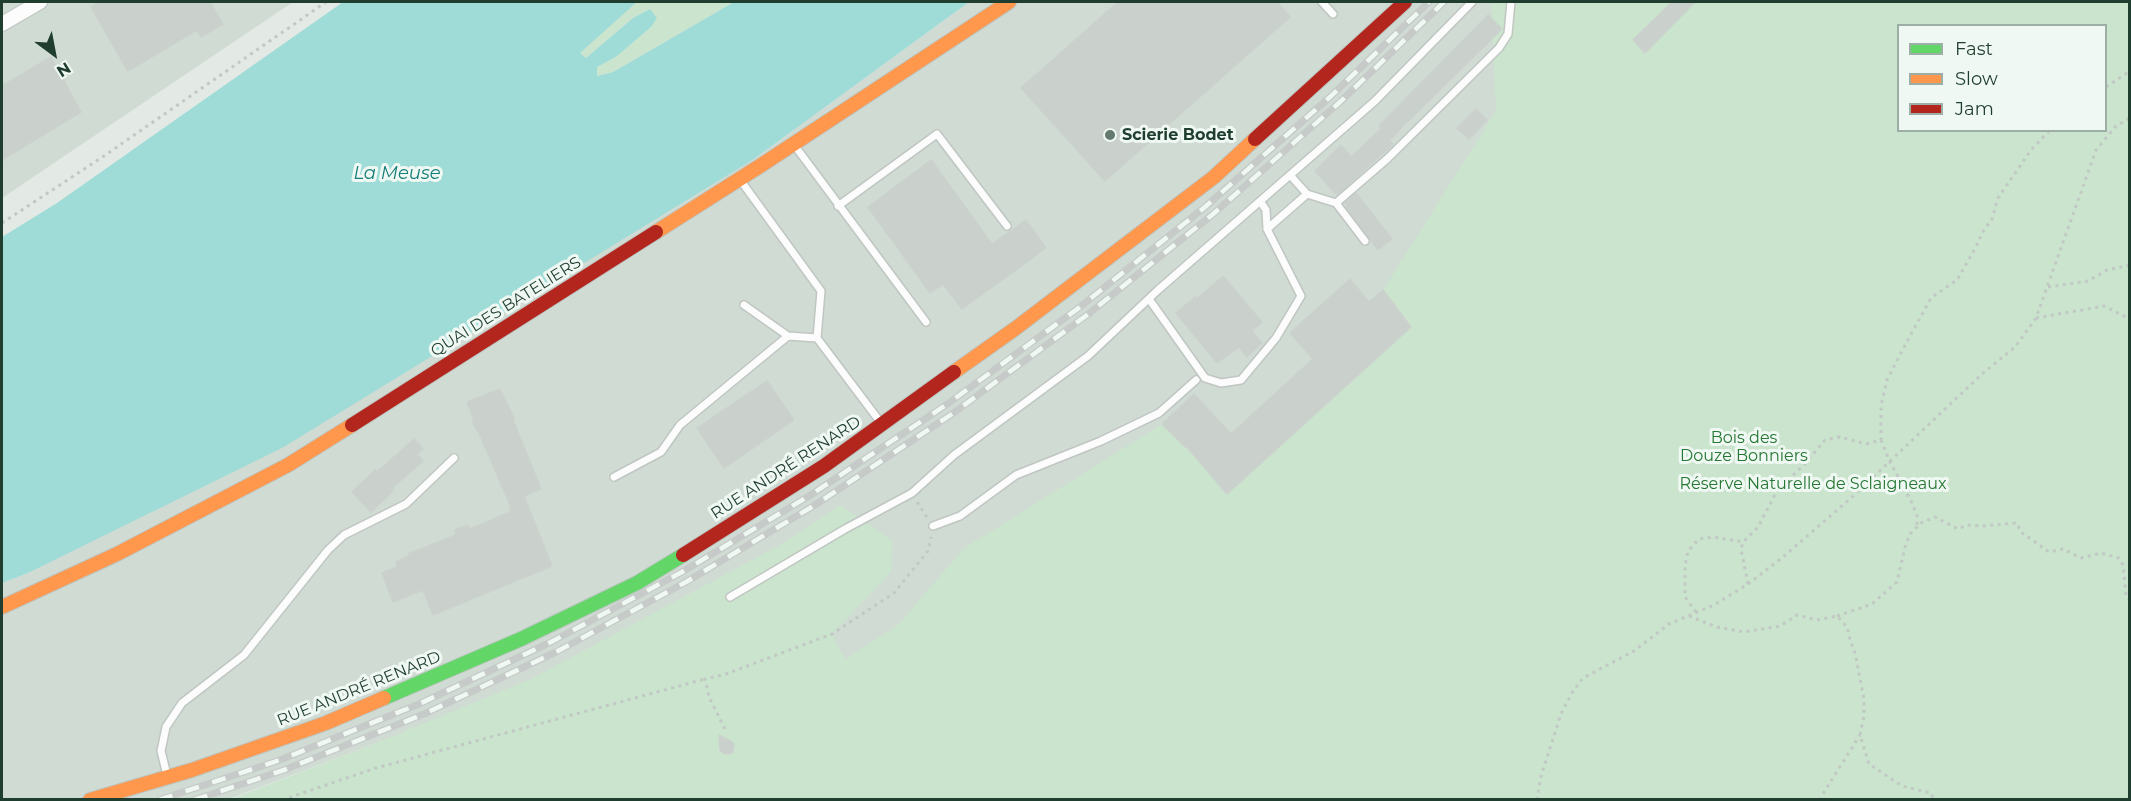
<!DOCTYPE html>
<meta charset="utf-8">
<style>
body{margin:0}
#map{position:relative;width:2131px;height:801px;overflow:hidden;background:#e3e9e5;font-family:Montserrat,sans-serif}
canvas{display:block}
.frame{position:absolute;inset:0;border:3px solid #1f3e2f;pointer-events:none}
.legend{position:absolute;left:1897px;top:24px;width:210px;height:108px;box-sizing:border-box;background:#f0f8f3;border:2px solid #9caea5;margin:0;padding:8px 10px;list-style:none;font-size:18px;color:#1f3e2f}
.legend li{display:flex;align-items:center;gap:12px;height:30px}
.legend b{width:30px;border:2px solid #9caea5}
.north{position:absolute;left:24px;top:24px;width:60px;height:60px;-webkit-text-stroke:4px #f0f8f3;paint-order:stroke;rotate:148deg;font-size:16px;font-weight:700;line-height:24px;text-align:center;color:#1f3e2f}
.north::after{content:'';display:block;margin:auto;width:21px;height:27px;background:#1f3e2f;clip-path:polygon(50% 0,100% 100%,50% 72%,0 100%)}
</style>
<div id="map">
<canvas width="2131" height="801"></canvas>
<div class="frame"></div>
<ul class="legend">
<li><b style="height:8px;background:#63d668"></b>Fast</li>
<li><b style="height:8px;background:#ff974d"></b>Slow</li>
<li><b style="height:8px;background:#b3261e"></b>Jam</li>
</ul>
<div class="north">N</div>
</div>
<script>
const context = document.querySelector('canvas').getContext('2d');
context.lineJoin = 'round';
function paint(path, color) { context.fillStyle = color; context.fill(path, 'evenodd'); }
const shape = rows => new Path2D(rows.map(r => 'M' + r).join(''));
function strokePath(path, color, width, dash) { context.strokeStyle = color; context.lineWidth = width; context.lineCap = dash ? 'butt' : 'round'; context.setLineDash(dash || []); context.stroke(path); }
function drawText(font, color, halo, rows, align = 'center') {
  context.font = font + ' Montserrat,sans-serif'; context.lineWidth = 6; context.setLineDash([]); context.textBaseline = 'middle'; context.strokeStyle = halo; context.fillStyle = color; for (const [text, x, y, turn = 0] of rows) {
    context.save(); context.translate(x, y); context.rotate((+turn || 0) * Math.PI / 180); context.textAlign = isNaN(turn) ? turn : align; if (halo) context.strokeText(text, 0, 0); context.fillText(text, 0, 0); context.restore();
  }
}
const built = shape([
 [2,2,293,2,2,198],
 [969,2,1606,2,1383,290,1411,327,1228,493,909,701,374,744,229,799,2,800,2,583,28,573,754,159]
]);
const green = shape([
 [637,2,734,2,613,72,597,76,597,67,616,57,651,27,650,9,633,18,586,58,579,53],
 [1491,2,2129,2,2129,799,229,800,374,744,531,679,780,545,840,505,893,541,891,572,832,634,845,659,897,626,963,549,1162,424,1277,449,1411,327,1383,290,1496,111],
 [1898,26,2106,26,2106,130,1898,130]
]);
const water = shape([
 [343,2,637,2,580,53,586,58,633,18,650,9,657,18,651,27,616,57,597,67,597,76,613,72,734,2,969,2,754,159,282,448,28,573,2,583,2,237,57,203]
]);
const building = shape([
 [101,2,210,2,223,24,201,37,197,30,128,71,91,7,101,2],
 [1118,2,1277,2,1290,17,1105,181,1021,88,1118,2],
 [1672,2,1695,2,1645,53,1633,40,1672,2],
 [1488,15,1502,29,1404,125,1389,141,1393,144,1337,195,1315,171,1341,145,1351,157,1381,129,1379,126,1488,15],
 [51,57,81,112,2,160,2,86,51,57],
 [1476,109,1487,120,1469,139,1457,128,1476,109],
 [931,160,992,244,1026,220,1046,248,962,309,943,284,930,293,868,207,931,160],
 [1356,193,1392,239,1378,250,1346,207,1348,206,1345,203,1356,193],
 [1223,276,1262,322,1252,331,1262,343,1247,357,1239,347,1217,363,1176,313,1195,297,1198,298,1223,276],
 [1350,279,1369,302,1383,290,1411,327,1227,494,1186,446,1185,447,1162,424,1194,394,1231,434,1313,359,1290,333,1350,279],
 [767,381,794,420,724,468,697,428,767,381],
 [500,389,514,418,513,420,541,489,524,496,552,566,433,615,423,590,393,602,382,573,397,567,396,562,409,556,408,554,456,535,455,530,468,525,470,529,510,512,510,505,479,433,472,422,474,420,467,402,500,389],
 [414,439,423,449,417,454,423,461,392,488,394,490,371,512,352,492,375,470,377,472,414,439],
 [719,735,732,742,734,745,733,752,730,754,723,753,720,750,719,735]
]);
const path = shape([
 [2106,87,2130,71],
 [2,223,104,156,326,2],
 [2048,287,2088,281,2107,270,2130,265],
 [2036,318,2104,306,2130,319],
 [1881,440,1889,460,1911,501,1917,515,1917,526],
 [917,502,927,517],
 [1748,584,1741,549,1743,542,1758,527,1778,489,1804,465,1825,440,1840,437,1866,444,1881,440,1881,406,1887,380,1904,347,1931,298,1957,280,1976,247,1982,233,1992,219,1998,198,2031,150,2050,130],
 [1696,612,1685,597,1685,566,1688,551,1699,539,1714,537,1743,542],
 [1689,616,1717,627,1744,632,1780,626,1797,615,1817,620,1837,616,1847,627,1850,640,1855,653,1864,699,1864,716,1860,735,1869,764,1902,786,1931,793,1934,800],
 [1837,616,1872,604,1897,582,1905,547,1910,534,1921,523,1935,517,1958,529,1967,525,1982,526,2017,523,2021,532,2049,552,2063,549,2081,558,2101,553,2119,558,2123,565,2126,595,2130,601],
 [725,729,709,697,705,679,726,674,832,634,894,593,928,551,931,537],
 [282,800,376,768,705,679],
 [1537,800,1541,776,1561,714,1573,691,1583,678,1634,651,1669,624,1714,605,1748,584,1783,557,1850,499,1982,374,2015,347,2036,318,2096,150,2116,126,2130,118],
 [1819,800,1860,735]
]);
const lane = shape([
 [1322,2,1333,14],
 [795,146,926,322],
 [1290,175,1307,194],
 [741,181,821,291,817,338,881,423],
 [1336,203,1365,241],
 [838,206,937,134,1007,226],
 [1267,229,1307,194,1336,203,1387,159,1499,48,1508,34,1511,2],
 [1149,299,1205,378,1221,383,1241,380,1276,338,1301,296,1267,229,1266,210,1260,201],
 [744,305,788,336],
 [614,477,661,452,680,425,788,336,817,338],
 [933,526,960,516,1016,475,1101,441,1159,413,1196,380],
 [730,597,845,529,912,493,954,455,1088,356,1158,290,1375,101,1472,2],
 [167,775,161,751,166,727,182,703,244,655,328,550,344,535,406,504,454,458]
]);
const street = shape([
 [2,24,40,2]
]);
const fast = shape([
 [384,698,521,639,637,583,683,555]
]);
const slow = shape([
 [656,232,760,166,1009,2],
 [954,372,1016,328,1214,177,1255,139],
 [2,607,117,554,288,465,352,425],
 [90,800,192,770,326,723,384,698]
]);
const jam = shape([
 [1255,139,1405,2],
 [352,425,656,232],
 [683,555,824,466,954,372]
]);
const rail = shape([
 [159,800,280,760,419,704,551,642,682,572,809,496,946,405,1080,307,1205,207,1330,97,1429,2],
 [194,800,284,770,424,714,556,652,686,582,815,505,952,414,1087,315,1212,215,1340,102,1444,2]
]);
const markers = [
 [1110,135,6,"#647a6f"]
];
const poiNames = [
 ["Scierie Bodet",1122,135]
];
const streetNames = [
 ["QUAI DES BATELIERS",506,307,-32],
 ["RUE ANDRÉ RENARD",786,468,-33],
 ["RUE ANDRÉ RENARD",359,689,-22]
];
const parkNames = [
 ["Bois des",1744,438],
 ["Douze Bonniers",1744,456],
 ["Réserve Naturelle de Sclaigneaux",1813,484]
];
const waterNames = [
 ["La Meuse",397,174]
];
paint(built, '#d0dbd4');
paint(green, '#cbe4cd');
paint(water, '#a0dcd7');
paint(building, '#cad0cc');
strokePath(building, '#cbd2ce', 1.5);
strokePath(lane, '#c0c6c2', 10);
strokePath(street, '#c0c6c2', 16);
strokePath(fast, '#bcc5c0', 16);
strokePath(slow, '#bcc5c0', 16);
strokePath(jam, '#bcc5c0', 16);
strokePath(path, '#c0c9c3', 3, [3, 4.5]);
strokePath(lane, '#fbfcfb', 7);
strokePath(street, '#fbfcfb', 14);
strokePath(fast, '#63d668', 14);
strokePath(slow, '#ff974d', 14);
strokePath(jam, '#b3261e', 14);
strokePath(rail, '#c6cac8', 7);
strokePath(rail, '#f0f8f3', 4.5, [14]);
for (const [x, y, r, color] of markers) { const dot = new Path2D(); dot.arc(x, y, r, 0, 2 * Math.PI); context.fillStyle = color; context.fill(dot); strokePath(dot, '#f0f8f3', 2); }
drawText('bold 16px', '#1f3e2f', '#f0f8f3', poiNames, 'left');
drawText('16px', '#1f3e2f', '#f0f8f3', streetNames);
drawText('16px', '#267734', '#f0f8f3', parkNames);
drawText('italic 18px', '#157e79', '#f0f8f3', waterNames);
</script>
